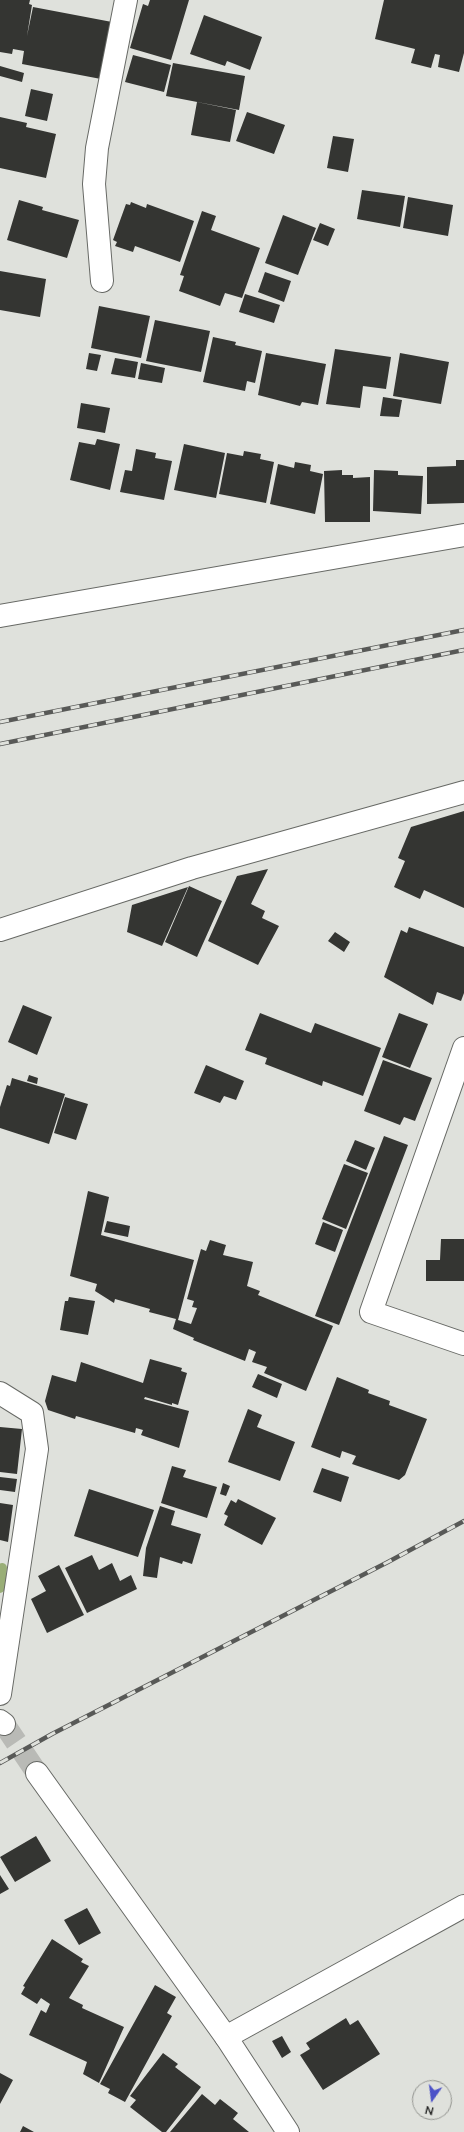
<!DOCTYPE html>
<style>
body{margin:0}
#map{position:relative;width:464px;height:2132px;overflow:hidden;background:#dfe1dc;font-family:Lato,sans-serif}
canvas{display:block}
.north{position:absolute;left:412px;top:2080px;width:40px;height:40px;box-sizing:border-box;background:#dfe1dc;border:1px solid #939490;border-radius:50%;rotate:194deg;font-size:11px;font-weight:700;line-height:16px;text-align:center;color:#20201f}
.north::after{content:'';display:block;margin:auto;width:14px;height:18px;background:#4c52c8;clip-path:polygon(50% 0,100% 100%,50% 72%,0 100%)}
</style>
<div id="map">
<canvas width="464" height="2132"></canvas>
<div class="north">N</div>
</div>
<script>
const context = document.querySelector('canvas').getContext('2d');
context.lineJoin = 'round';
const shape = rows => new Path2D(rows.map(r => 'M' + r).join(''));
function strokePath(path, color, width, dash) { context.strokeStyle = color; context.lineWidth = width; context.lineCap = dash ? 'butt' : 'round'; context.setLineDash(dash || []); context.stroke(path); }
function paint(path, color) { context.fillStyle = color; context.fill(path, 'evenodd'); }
const stream = shape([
 [0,1588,2,1568]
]);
const building = shape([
 [0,0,30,0,29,4,32,5,27,36,33,7,112,22,101,79,22,64,24,51,13,49,12,54,0,52],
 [150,0,189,0,171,60,130,48,143,4,148,6],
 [384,0,464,0,464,53,459,72,438,67,440,55,435,54,431,68,411,63,415,49,375,39],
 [204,15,262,37,250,70,227,61,225,66,190,54],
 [133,55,171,65,164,92,125,82],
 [173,63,245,76,239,110,166,96],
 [0,66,24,73,22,82,0,76],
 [31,89,53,94,47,121,25,116],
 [197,102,236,110,230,142,191,135],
 [247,112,285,125,274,154,236,141],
 [0,117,27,123,26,127,56,134,46,178,0,168],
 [333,136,354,139,348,172,327,168],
 [362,190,405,196,400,227,357,219],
 [408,197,453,205,448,236,403,228],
 [19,200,43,207,42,210,79,220,67,258,7,240],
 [131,202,146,208,147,204,194,221,180,262,135,246,133,252,115,246,117,242,113,240,126,204,130,205],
 [202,211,216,216,211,230,260,248,242,298,225,293,220,306,179,291,184,276,180,275],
 [283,215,316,228,298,275,265,263],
 [320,223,335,229,328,246,313,240],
 [0,271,46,279,40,317,0,310],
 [265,272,291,281,284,302,258,292],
 [245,294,280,305,274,323,239,312],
 [99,306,150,316,141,358,91,348],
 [155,320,210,331,201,372,146,361],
 [213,337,236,342,235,345,262,351,255,383,247,381,245,391,203,382],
 [335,349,391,357,386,389,363,386,360,408,326,404],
 [89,353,101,355,97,371,86,369],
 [266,353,326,364,318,405,302,402,300,406,258,395],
 [400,353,449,362,441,404,393,396],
 [115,358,138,362,135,378,111,374],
 [141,363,165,368,162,383,138,379],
 [383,397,402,400,399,417,380,416],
 [81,403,110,408,105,433,77,428],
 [97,439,120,444,110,490,70,480,79,442,95,445],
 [184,444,225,453,216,498,174,490],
 [136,449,156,453,155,458,172,461,164,500,120,492,125,470,132,471],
 [244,451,261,454,260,459,274,462,266,503,219,494,227,453,243,456],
 [456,460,464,460,464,503,427,504,427,467,456,466],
 [295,462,311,465,310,471,323,474,315,514,270,504,278,464,294,468],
 [342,470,342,475,353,475,353,478,370,477,370,522,325,522,324,471],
 [374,470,398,471,398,475,423,476,421,514,373,511],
 [464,811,464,908,424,890,420,899,394,887,405,861,398,858,411,827],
 [268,869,251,904,265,911,262,918,279,926,258,965,208,941,237,876],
 [189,886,222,901,197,957,165,942],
 [188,887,162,946,127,932,132,905],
 [409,927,464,947,464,993,461,1001,437,992,433,1005,384,977,401,930,407,933],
 [335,932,350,942,344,952,328,941],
 [23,1005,52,1017,37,1055,8,1042],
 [260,1013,311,1033,315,1023,381,1048,363,1096,323,1081,322,1086,265,1064,267,1058,245,1050],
 [399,1013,428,1024,410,1068,382,1057],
 [383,1060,432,1078,415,1121,404,1117,400,1125,364,1111],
 [206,1065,244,1081,236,1100,224,1096,220,1103,194,1093],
 [29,1075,38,1078,37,1084,27,1081],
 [12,1078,65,1094,49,1144,0,1128,0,1107,7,1085,10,1086],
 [65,1097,88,1104,76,1140,54,1133],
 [384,1136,408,1145,339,1325,315,1316],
 [355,1140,375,1148,366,1170,346,1161],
 [344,1164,368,1173,346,1229,322,1219],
 [88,1191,109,1197,101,1235,194,1260,178,1320,191,1324,197,1308,192,1307,194,1301,187,1299,201,1249,206,1251,210,1240,226,1245,223,1255,253,1262,247,1286,260,1291,258,1295,333,1326,306,1391,264,1373,267,1367,252,1362,256,1352,249,1349,245,1361,193,1340,194,1338,173,1329,176,1319,149,1312,150,1309,115,1299,114,1303,95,1291,97,1284,70,1276],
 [107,1221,130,1226,128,1237,104,1232],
 [323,1222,343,1230,335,1252,315,1244],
 [441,1239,464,1239,464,1281,426,1281,426,1260,440,1260],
 [69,1297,95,1301,88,1335,60,1330,65,1301,68,1301],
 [150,1359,182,1368,181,1371,187,1373,178,1405,172,1403,172,1405,145,1397,144,1399,189,1411,179,1448,141,1435,143,1430,136,1428,135,1433,76,1416,75,1419,48,1410,45,1401,52,1375,76,1382,81,1362,143,1383],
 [258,1374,282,1384,277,1398,252,1387],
 [337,1377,369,1390,368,1393,390,1401,389,1405,427,1419,405,1475,399,1480,352,1464,356,1456,342,1451,340,1458,311,1447],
 [248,1409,262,1415,257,1427,295,1442,280,1481,228,1462],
 [0,1427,22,1429,17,1474,0,1472],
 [172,1466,186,1470,183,1477,217,1487,207,1518,161,1503],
 [322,1468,349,1477,341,1502,313,1492],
 [0,1477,17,1479,15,1492,0,1490],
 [223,1483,230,1486,226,1496,220,1494],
 [89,1489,154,1510,138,1557,74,1536],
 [238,1499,276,1518,262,1545,224,1525,228,1516,224,1514,231,1500,236,1503],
 [0,1503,13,1505,8,1542,0,1540],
 [160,1506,175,1511,171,1525,201,1534,192,1564,183,1561,182,1564,160,1557,157,1578,143,1576,146,1548],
 [92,1555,99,1570,112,1563,120,1581,131,1575,137,1589,87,1613,65,1568],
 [59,1565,84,1615,47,1633,31,1599,46,1591,38,1576],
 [36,1836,51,1861,15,1882,0,1857],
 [0,1875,9,1889,0,1894],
 [87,1908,101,1933,79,1945,64,1920],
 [52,1939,83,1959,81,1962,89,1966,69,1998,83,2005,82,2008,124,2027,99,2083,83,2074,87,2062,29,2035,41,2010,46,2013,50,2004,41,1998,37,2004,21,1994,25,1987,23,1986],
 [155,1985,176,1997,167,2013,172,2016,125,2102,108,2093,110,2089,100,2084],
 [346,2018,350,2025,358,2020,380,2054,323,2090,300,2055,310,2049,306,2043],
 [282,2036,291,2052,282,2058,272,2041],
 [163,2053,178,2064,175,2067,201,2087,166,2132,162,2132,130,2107,136,2100,130,2096],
 [0,2073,13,2080,0,2104],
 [202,2094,215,2105,220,2099,238,2113,233,2119,249,2132,170,2132],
 [23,2126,34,2132,20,2132]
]);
const minorTunnel = shape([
 [4,1724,37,1773]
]);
const minor = shape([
 [102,281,94,184,97,148,126,0],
 [0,616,464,535],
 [0,930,192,868,464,792],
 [464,1048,371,1312,464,1344],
 [0,1393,32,1413,37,1449,0,1694],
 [0,1721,4,1724],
 [37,1773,226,2037]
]);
const tertiary = shape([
 [288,2132,226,2037,464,1906]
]);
const rail = shape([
 [0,722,464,630],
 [0,744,464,650],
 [0,1763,52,1734,388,1562,464,1521]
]);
strokePath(stream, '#99ae77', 10);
paint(building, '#343532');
strokePath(minorTunnel, '#b9bab6', 22, [22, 11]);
strokePath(minor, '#676965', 24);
strokePath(tertiary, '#676965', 24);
strokePath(minor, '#fff', 22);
strokePath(tertiary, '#fff', 22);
strokePath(rail, '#585957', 4.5);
strokePath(rail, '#dfe1dc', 3, [9]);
</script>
